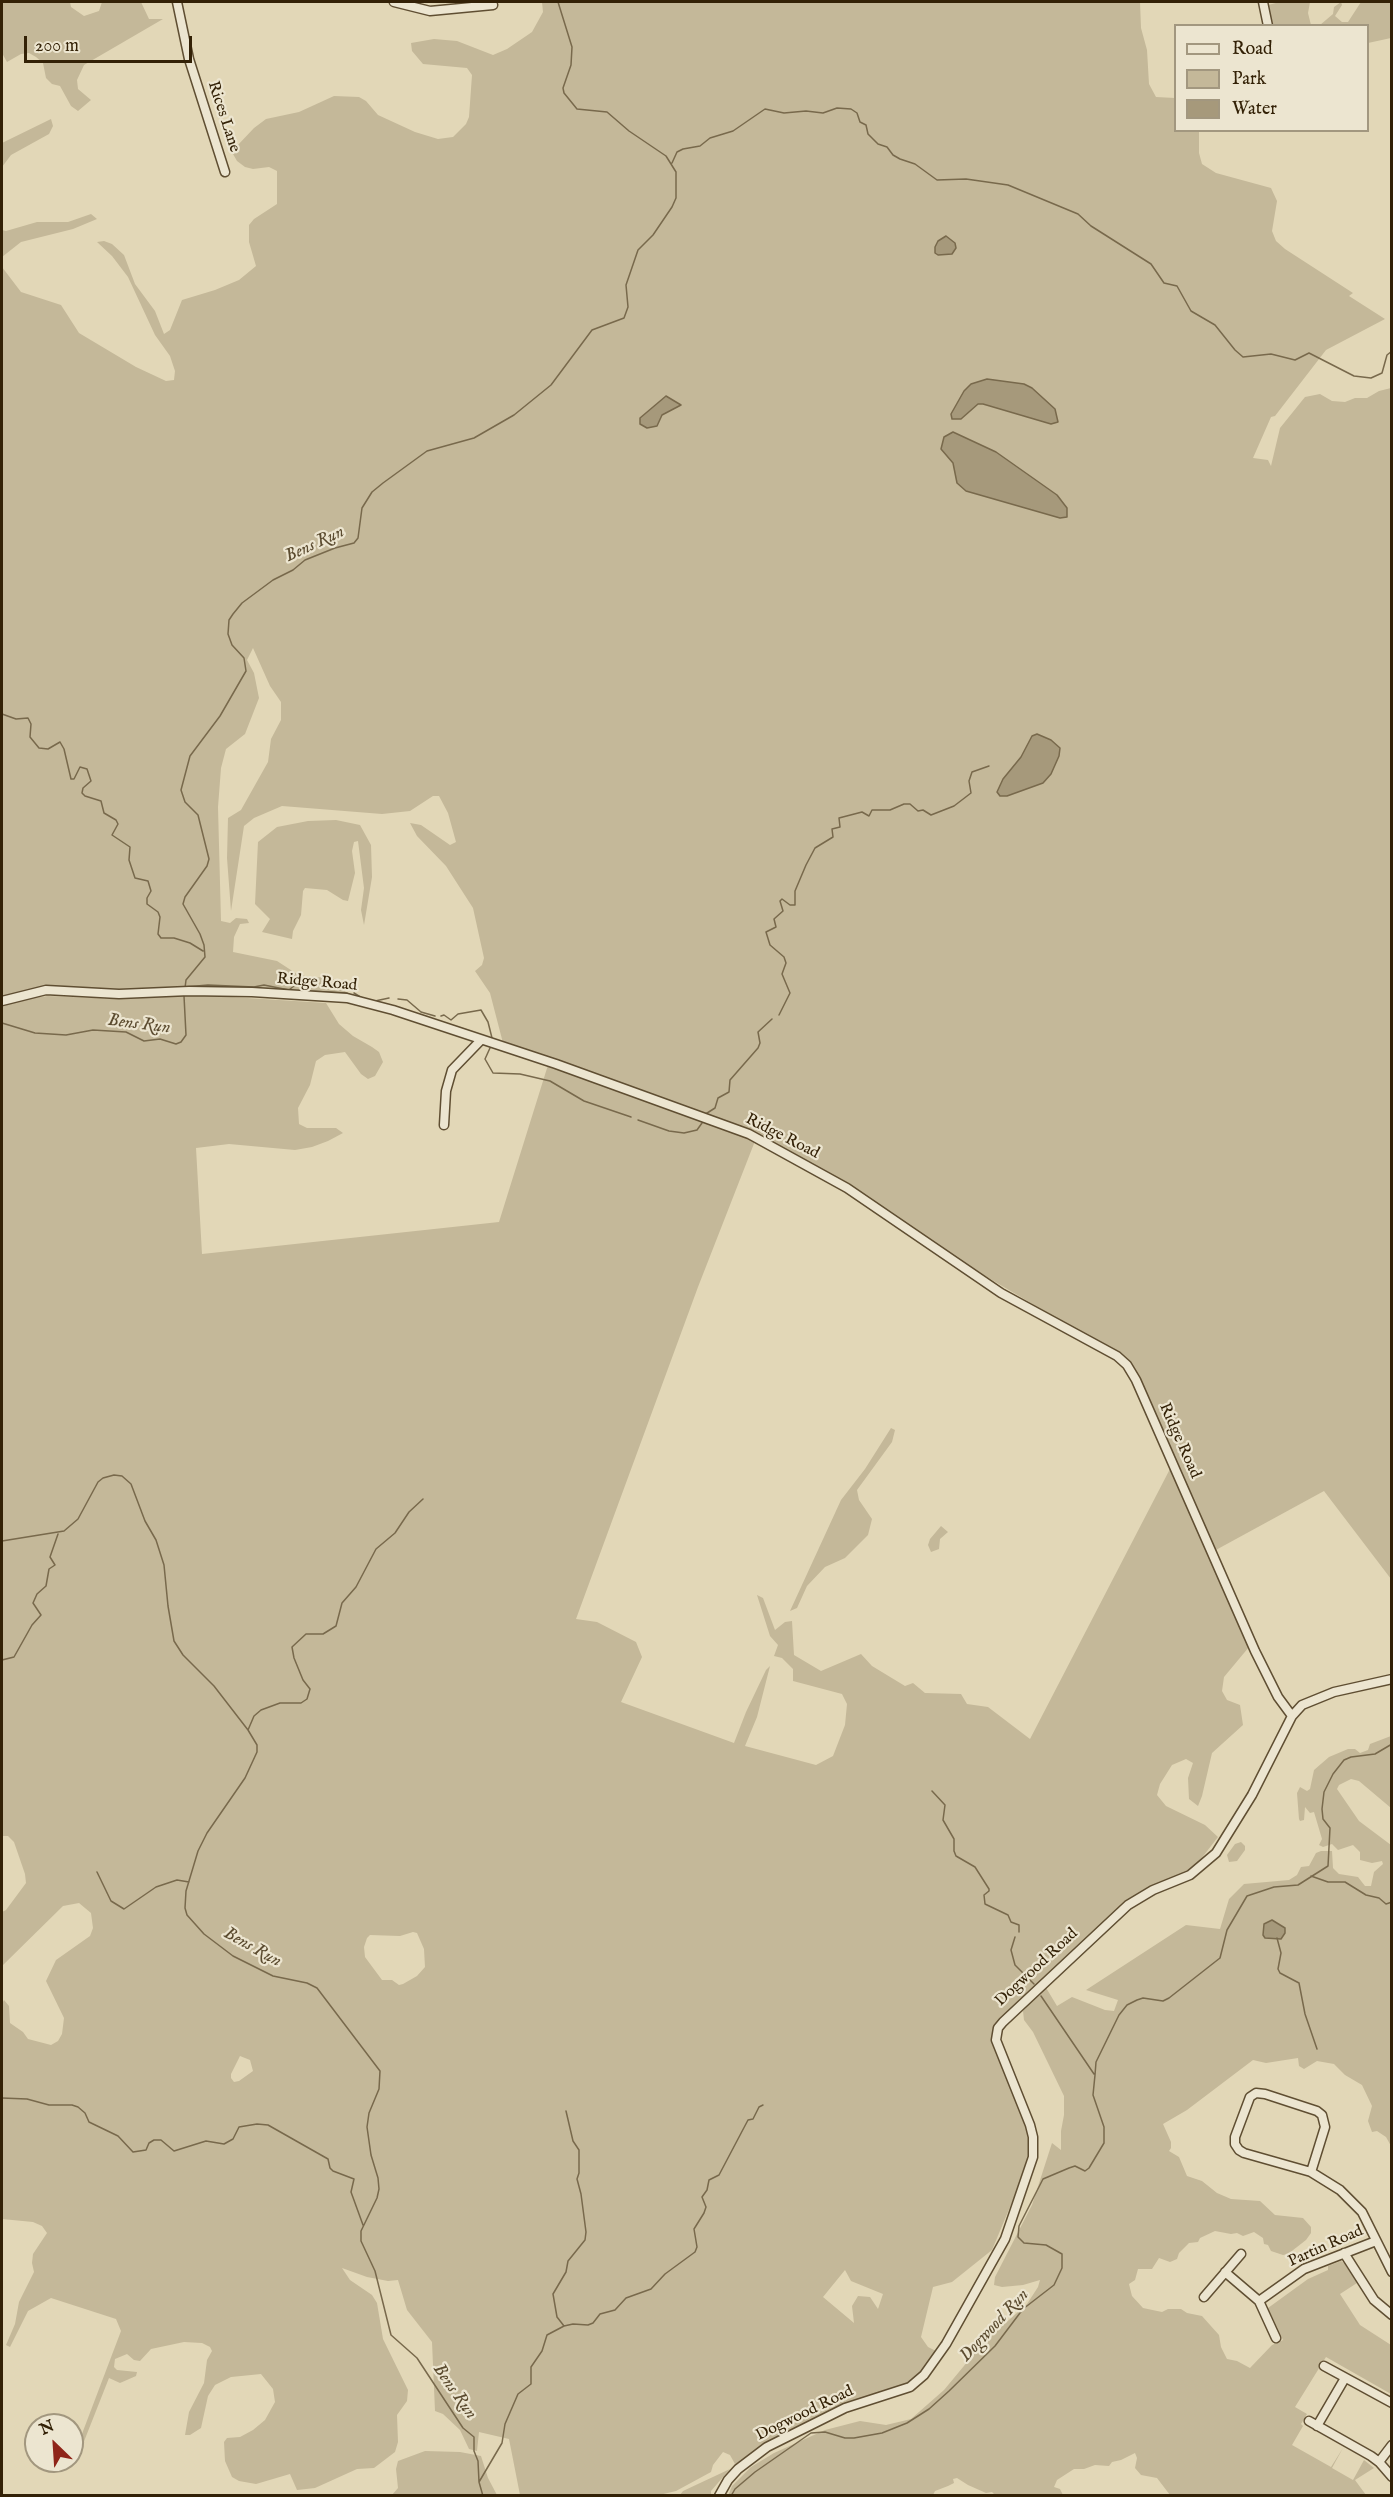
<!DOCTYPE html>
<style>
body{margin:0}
#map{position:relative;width:1393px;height:2497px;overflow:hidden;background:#e2d7b7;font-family:"IM FELL English",serif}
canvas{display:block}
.frame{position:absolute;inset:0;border:3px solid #332106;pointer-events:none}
.legend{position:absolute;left:1174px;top:24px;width:195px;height:108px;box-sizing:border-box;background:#ece5d0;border:2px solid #a2977f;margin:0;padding:8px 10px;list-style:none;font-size:18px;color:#332106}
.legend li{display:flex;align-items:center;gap:12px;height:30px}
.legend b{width:30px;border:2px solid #a2977f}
.north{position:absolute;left:24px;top:2413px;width:60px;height:60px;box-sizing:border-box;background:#ece5d0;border:2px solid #a2977f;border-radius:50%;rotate:335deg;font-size:16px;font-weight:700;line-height:24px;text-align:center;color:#332106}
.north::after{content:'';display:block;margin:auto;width:21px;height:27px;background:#8f2418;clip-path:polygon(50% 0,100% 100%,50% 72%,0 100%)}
.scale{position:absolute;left:24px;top:36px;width:168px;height:27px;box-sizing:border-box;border:3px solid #332106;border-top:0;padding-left:8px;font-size:18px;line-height:21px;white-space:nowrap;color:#332106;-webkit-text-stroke:4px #ece5d0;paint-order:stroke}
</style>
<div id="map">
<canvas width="1393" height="2497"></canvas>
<div class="frame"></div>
<ul class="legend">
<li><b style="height:8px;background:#ece5d0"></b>Road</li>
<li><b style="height:16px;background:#c4b899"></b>Park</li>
<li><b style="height:16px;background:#a6997b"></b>Water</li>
</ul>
<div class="north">N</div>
<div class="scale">200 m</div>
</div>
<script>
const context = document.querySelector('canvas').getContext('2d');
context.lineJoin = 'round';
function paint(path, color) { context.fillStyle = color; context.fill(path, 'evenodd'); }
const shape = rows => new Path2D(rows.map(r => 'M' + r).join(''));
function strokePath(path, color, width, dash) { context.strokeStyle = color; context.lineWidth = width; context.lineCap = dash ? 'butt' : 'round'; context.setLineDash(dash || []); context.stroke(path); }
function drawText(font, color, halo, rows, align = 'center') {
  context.font = font + ' "IM FELL English",serif'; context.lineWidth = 4.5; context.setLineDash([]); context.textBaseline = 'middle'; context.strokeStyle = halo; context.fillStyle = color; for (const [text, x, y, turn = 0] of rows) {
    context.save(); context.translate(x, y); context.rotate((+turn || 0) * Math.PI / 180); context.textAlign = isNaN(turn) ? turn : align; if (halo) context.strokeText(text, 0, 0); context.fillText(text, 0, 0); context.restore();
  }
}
const green = shape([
 [2,2,70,2,71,7,84,16,99,11,102,2,141,2,149,19,163,19,84,65,77,80,78,89,91,100,78,111,71,106,60,86,52,84,46,78,43,63,36,57,29,53,21,54,7,62,2,53],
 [542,2,1140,2,1141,28,1147,50,1149,84,1156,97,1175,98,1176,130,1199,131,1199,153,1202,164,1216,173,1271,188,1277,201,1272,231,1276,241,1285,249,1353,293,1349,296,1385,319,1326,350,1275,416,1271,417,1253,458,1268,460,1271,466,1280,428,1305,397,1320,394,1332,401,1345,402,1355,398,1367,398,1379,391,1391,388,1391,1579,1324,1491,1214,1551,1137,1373,1127,1360,960,1261,862,1193,760,1137,503,1043,490,993,475,971,482,965,484,958,473,908,446,866,417,836,410,823,421,825,450,845,456,842,448,813,439,796,433,796,410,811,382,814,282,806,254,818,244,826,231,911,227,858,228,818,241,810,268,762,271,739,281,720,281,702,270,686,253,648,247,660,254,673,259,698,245,734,226,749,221,768,218,807,221,921,230,923,236,918,247,919,249,923,240,924,234,937,233,952,277,961,297,974,314,978,328,976,340,983,347,994,129,991,50,986,2,1000,2,267,21,292,61,305,79,333,136,367,166,381,174,380,175,371,170,356,155,335,128,277,112,256,97,242,104,241,112,244,124,255,135,284,155,311,164,334,170,330,182,300,215,290,239,280,256,266,249,242,249,225,254,219,277,204,277,171,269,167,253,169,245,167,237,161,233,154,237,146,254,128,266,119,299,112,334,96,359,97,366,101,378,115,415,132,438,139,453,137,466,124,469,117,472,75,467,68,423,64,412,51,411,43,434,39,457,41,493,55,507,49,532,32,543,12],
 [1280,2,1310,2,1308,13,1311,25,1273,25,1268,5],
 [1341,2,1342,5,1335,16,1342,22,1348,22,1361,2,1391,2,1391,38,1368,43,1368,26,1320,25,1333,14,1334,7],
 [51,119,53,126,49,134,11,155,2,167,2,143],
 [91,214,97,219,73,229,21,242,2,257,2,230,6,231,37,222,68,222],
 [336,820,360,825,371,845,372,877,364,925,361,910,364,888,358,841,354,842,352,851,355,873,348,901,343,900,327,890,305,888,303,891,301,915,293,931,292,939,262,932,270,919,255,904,258,842,277,827,308,821],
 [200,995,326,1003,339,1024,353,1036,372,1047,379,1052,383,1062,375,1076,368,1079,361,1074,345,1052,325,1055,316,1061,310,1085,298,1108,299,1124,307,1128,336,1128,343,1133,328,1141,312,1147,295,1150,229,1144,196,1148,202,1254,499,1222,548,1065,755,1141,698,1287,576,1619,597,1622,636,1642,642,1657,621,1702,734,1743,746,1712,766,1670,770,1666,757,1717,745,1746,816,1765,833,1756,845,1725,847,1704,842,1694,793,1681,793,1669,782,1658,774,1656,778,1645,770,1636,757,1595,763,1598,775,1630,785,1622,792,1621,794,1655,821,1671,861,1654,872,1666,905,1686,913,1683,925,1693,961,1694,967,1704,988,1707,1030,1739,1171,1467,1249,1647,1224,1677,1222,1691,1227,1700,1240,1705,1243,1725,1212,1753,1202,1796,1198,1806,1189,1799,1188,1778,1193,1763,1186,1759,1172,1765,1160,1784,1157,1795,1166,1806,1205,1825,1218,1837,1197,1864,1187,1872,1127,1900,995,2026,992,2037,1031,2137,1031,2148,1025,2171,992,2250,952,2282,933,2287,921,2337,928,2347,938,2352,915,2379,898,2389,856,2400,819,2417,735,2464,730,2455,723,2452,713,2465,711,2472,676,2491,655,2496,520,2495,509,2439,479,2432,477,2451,469,2449,460,2430,443,2414,435,2411,432,2342,407,2310,398,2280,388,2281,367,2277,342,2268,350,2280,372,2295,377,2303,383,2339,408,2390,407,2401,397,2415,398,2442,395,2452,374,2468,357,2469,315,2488,297,2490,290,2474,256,2484,239,2481,232,2477,225,2461,224,2442,227,2438,240,2437,253,2430,265,2420,275,2402,273,2389,261,2374,231,2377,215,2385,208,2396,201,2428,190,2435,185,2435,189,2412,204,2383,207,2360,212,2351,210,2347,202,2343,184,2342,151,2349,140,2361,134,2360,127,2354,115,2359,114,2367,117,2370,137,2372,136,2376,120,2383,109,2378,81,2449,77,2447,121,2331,116,2319,51,2298,28,2311,10,2347,6,2345,15,2324,19,2302,34,2272,32,2263,33,2254,47,2233,42,2226,33,2222,2,2219,2,2004,4,2000,9,2006,10,2023,23,2032,28,2039,51,2045,58,2041,62,2034,64,2018,46,1981,56,1960,90,1936,93,1928,91,1913,79,1903,63,1906,2,1966,2,1912,6,1910,26,1883,25,1874,14,1842,8,1836,2,1836,2,1007,15,1000,48,996,118,999],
 [413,1932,417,1933,424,1949,425,1967,417,1976,403,1984,399,1985,392,1980,382,1980,365,1957,364,1947,367,1938,370,1935,400,1936],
 [240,2056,250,2060,253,2071,239,2081,234,2082,231,2078,231,2074],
 [845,2270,851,2281,883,2294,878,2309,870,2297,858,2296,852,2306,854,2323,823,2297],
 [891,1428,895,1430,892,1442,857,1490,859,1500,872,1519,868,1535,845,1558,825,1567,807,1586,797,1608,790,1611,841,1500,865,1469],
 [941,1526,948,1532,940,1539,939,1549,931,1552,928,1545,930,1539],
 [1391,1736,1391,1808,1359,1781,1351,1779,1339,1785,1337,1789,1359,1821,1391,1845,1391,2146,1386,2137,1377,2131,1372,2132,1368,2121,1372,2106,1362,2085,1345,2075,1334,2064,1317,2061,1304,2069,1299,2066,1298,2058,1266,2063,1253,2060,1187,2110,1163,2124,1171,2142,1171,2148,1169,2151,1179,2157,1187,2176,1202,2181,1217,2193,1231,2199,1260,2201,1275,2215,1303,2218,1311,2227,1311,2233,1306,2240,1288,2254,1283,2255,1271,2251,1268,2245,1264,2244,1263,2238,1254,2232,1243,2236,1237,2233,1231,2234,1215,2231,1200,2238,1198,2242,1189,2243,1179,2253,1177,2259,1170,2262,1159,2258,1152,2269,1138,2269,1135,2280,1129,2284,1132,2296,1143,2308,1162,2312,1168,2309,1181,2309,1187,2313,1202,2316,1219,2335,1221,2347,1227,2359,1237,2361,1250,2368,1272,2345,1283,2340,1268,2308,1308,2279,1328,2270,1328,2266,1341,2261,1344,2263,1357,2283,1340,2294,1360,2325,1391,2345,1391,2394,1326,2357,1295,2407,1307,2414,1301,2424,1303,2426,1292,2445,1331,2467,1343,2448,1332,2468,1353,2480,1364,2460,1374,2468,1355,2480,1366,2495,1170,2495,1157,2478,1141,2475,1135,2468,1137,2458,1135,2453,1121,2460,1112,2462,1109,2466,1095,2465,1084,2469,1074,2469,1057,2480,1054,2487,1060,2489,1063,2495,995,2495,992,2492,986,2493,968,2485,957,2478,953,2479,954,2483,948,2486,935,2491,933,2495,728,2496,732,2486,751,2467,774,2453,825,2430,860,2421,886,2425,911,2419,944,2390,983,2343,1027,2304,1038,2287,1040,2280,1023,2285,1002,2287,994,2285,995,2277,1032,2205,1052,2143,1061,2150,1061,2131,1064,2115,1064,2096,1033,2032,1024,2020,1023,2011,1045,1986,1057,2006,1072,1997,1105,2010,1114,2011,1118,2000,1086,1990,1186,1925,1220,1929,1229,1899,1244,1884,1289,1880,1297,1875,1301,1867,1309,1866,1316,1853,1321,1851,1332,1851,1333,1868,1339,1874,1358,1877,1365,1886,1371,1886,1374,1872,1383,1864,1382,1861,1372,1863,1360,1860,1360,1852,1353,1845,1338,1850,1332,1844,1323,1847,1319,1845,1322,1839,1314,1812,1310,1813,1305,1807,1304,1820,1300,1821,1299,1819,1297,1793,1300,1787,1307,1791,1310,1789,1314,1770,1329,1757,1348,1749,1355,1749,1360,1753,1368,1750,1370,1744],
 [1241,1842,1245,1846,1245,1850,1237,1861,1229,1862,1227,1855,1235,1844],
 [425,2451,460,2452,481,2456,488,2478,497,2495,392,2495,398,2488,396,2469,398,2461],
 [730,2469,711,2491,711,2495,680,2495,683,2491]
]);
const water = shape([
 [946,236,955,243,956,248,952,254,938,255,935,253,935,247,938,241,946,236],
 [987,379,1024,384,1032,388,1055,409,1058,422,1051,424,983,404,978,404,961,419,952,419,951,414,964,391,971,384,987,379],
 [666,396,681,405,662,415,657,426,647,428,640,424,640,418,666,396],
 [953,432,996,452,1057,495,1067,508,1067,517,1060,518,966,491,957,483,953,463,941,449,944,437,953,432],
 [1037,734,1051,740,1060,748,1059,756,1051,774,1043,783,1007,796,1000,796,997,792,1003,779,1021,757,1032,736,1037,734],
 [1272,1920,1285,1928,1285,1933,1281,1939,1265,1938,1263,1935,1264,1924,1272,1920]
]);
const stream = shape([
 [672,163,677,152,683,149,700,146,710,138,733,131,765,109,784,113,806,111,823,113,837,108,851,109,857,113,860,122,866,125,868,134,878,144,887,147,893,155,900,159,915,164,937,180,966,179,1008,185,1078,214,1091,226,1151,264,1164,283,1177,286,1191,311,1215,325,1235,350,1243,357,1271,354,1295,360,1309,353,1354,376,1371,378,1382,373,1387,355,1392,351],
 [2,714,16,719,28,718,31,724,30,737,39,748,48,749,60,742,64,749,71,779,74,779,80,767,87,769,91,781,83,788,82,793,85,796,101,801,104,813,116,820,118,824,112,835,130,847,129,860,135,878,148,881,151,891,147,898,147,904,158,912,160,917,158,934,161,938,174,938,190,943,203,951],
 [185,987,208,985,254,987,264,985,289,990,300,981,305,990,308,991,347,993],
 [185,988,186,980,205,957,204,945,200,934,183,904,185,897,207,866,209,859,198,815,185,802,181,790,190,756,220,716,246,671,244,658,232,645,228,634,229,620,233,614,242,603,273,580,293,570,305,560,335,548,354,543,358,538,362,508,372,492,383,483,427,451,474,438,514,415,551,385,592,330,624,318,628,307,626,285,638,250,653,235,672,207,676,198,676,172,666,156,629,131,607,112,577,109,564,93,563,88,571,65,572,47,558,2],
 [354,993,362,998],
 [398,999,407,1000,421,1012,435,1016],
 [375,1001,389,998],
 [779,1015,790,993,782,974,786,963,784,957,770,945,766,932,776,927,774,919,783,911,780,901,782,899,790,905,795,905,795,891,806,865,815,848,833,837,832,829,840,827,839,818,862,812,869,816,872,810,890,810,904,804,910,804,918,811,923,810,931,815,954,806,971,793,969,781,972,772,989,766],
 [441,1016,444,1015,451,1020,458,1014,481,1010,488,1022,492,1038],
 [2,1023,35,1033,66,1035,93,1030,126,1032,144,1041,160,1039,176,1044,181,1042,186,1035,184,996],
 [490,1048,485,1059,493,1073,520,1074,550,1081,584,1101,631,1117],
 [704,1115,715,1108,718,1098,729,1092,730,1080,758,1048,760,1043,758,1032,772,1019],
 [638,1120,669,1131,684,1133,697,1130,702,1123],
 [2,1541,64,1531,78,1519,98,1482,103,1478,114,1475,122,1476,131,1484,145,1521,156,1540,164,1565,168,1606,174,1641,183,1655,214,1686,248,1730,257,1745,257,1752,245,1778,207,1833,198,1851,186,1891,185,1908,187,1915,204,1934,233,1956,273,1976,307,1983,317,1988,380,2071,379,2089,369,2113,367,2127,371,2155,378,2178,379,2189,377,2198,361,2231,361,2241,375,2271,391,2335,417,2358,463,2428,474,2437,474,2451,478,2461,479,2482,483,2496],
 [2,1660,14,1657,32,1625,41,1615,33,1603,37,1594,46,1586,49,1569,55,1565,50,1557,58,1534],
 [248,1730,254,1716,261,1710,280,1703,301,1703,307,1699,310,1689,303,1680,294,1658,292,1647,306,1634,323,1634,336,1626,342,1603,356,1587,376,1549,395,1533,409,1512,423,1499],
 [932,1791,945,1805,943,1820,954,1839,954,1851,956,1856,975,1867,989,1889,989,1891,984,1895,985,1904,1008,1915,1011,1922,1019,1925,1019,1932],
 [97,1872,111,1901,124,1909,156,1887,177,1880,189,1882],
 [1311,1876,1328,1882,1345,1882,1366,1895,1379,1898,1386,1904,1392,1902],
 [1015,1937,1011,1950,1015,1965,1034,1984],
 [1277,1938,1281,1953,1278,1969,1280,1973,1299,1983,1305,2014,1317,2049],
 [1041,1996,1094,2074],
 [2,2098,27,2099,49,2105,72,2105,78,2107,85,2113,89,2122,118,2136,133,2152,146,2150,149,2143,154,2140,161,2140,174,2151,206,2141,224,2144,233,2139,239,2127,257,2124,268,2125,328,2159,330,2168,333,2171,354,2179,351,2192,363,2225],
 [564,2326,557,2317,553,2294,566,2272,568,2261,585,2240,586,2232,581,2194,577,2179,579,2173,579,2150,573,2141,566,2111],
 [479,2482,502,2443,505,2424,518,2394,531,2384,531,2367,542,2351,547,2335,564,2326,573,2324,588,2325,593,2323,600,2314,615,2310,626,2298,651,2289,665,2274,695,2252,697,2247,694,2229,704,2213,706,2207,702,2197,707,2190,709,2180,719,2175,748,2120,753,2119,759,2107,763,2105],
 [731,2496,735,2489,755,2472,811,2433,825,2432,845,2438,854,2438,882,2433,907,2423,929,2409,949,2391,995,2346,1023,2309,1054,2285,1062,2268,1062,2254,1046,2245,1024,2243,1018,2237,1019,2226,1043,2179,1069,2168,1075,2166,1085,2171,1089,2168,1104,2143,1104,2127,1093,2095,1095,2075,1096,2062,1119,2015,1127,2005,1137,2000,1143,1998,1163,2001,1169,1998,1220,1958,1227,1930,1247,1896,1274,1887,1298,1885,1328,1866,1330,1828,1323,1819,1322,1809,1324,1792,1333,1774,1344,1760,1351,1757,1375,1754,1392,1744]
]);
const minor = shape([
 [177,2,189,59,225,172],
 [394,2,430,11,493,5],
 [1263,2,1268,26],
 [2,1001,46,990,119,994,189,991,252,992,347,998,393,1010,556,1064,749,1134,847,1188,1001,1293,1117,1356,1127,1365,1136,1380,1255,1651,1278,1697,1292,1716],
 [444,1125,446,1091,452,1070,481,1040],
 [1311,2172,1325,2127,1322,2115,1317,2111,1265,2094,1256,2093,1250,2097,1235,2137,1235,2144,1239,2150,1244,2153,1311,2172,1340,2190,1362,2212,1392,2272],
 [1344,2253,1374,2300,1392,2315],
 [1225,2272,1259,2301,1276,2338],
 [1204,2297,1241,2254],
 [1259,2301,1304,2269,1376,2241],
 [1324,2366,1392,2403],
 [1309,2421,1371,2456,1379,2462,1392,2477],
 [1317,2426,1345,2378],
 [1379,2462,1392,2445],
 [719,2496,728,2480,738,2469,767,2447,845,2408,910,2387,924,2375,946,2344,1005,2239,1033,2157,1033,2137,1030,2125,996,2040,998,2028,1003,2022,1128,1905,1153,1890,1190,1875,1216,1853,1252,1795,1292,1716,1302,1705,1334,1692,1392,1679]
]);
const streetNames = [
 ["Rices Lane",223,117,72],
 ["Ridge Road",317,983,5],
 ["Ridge Road",782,1137,27],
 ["Ridge Road",1179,1441,66],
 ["Dogwood Road",1037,1968,-43],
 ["Partin Road",1326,2247,-24],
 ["Dogwood Road",805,2414,-26]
];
const waterNames = [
 ["Bens Run",315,545,-25],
 ["Bens Run",139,1025,7],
 ["Bens Run",252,1948,29],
 ["Dogwood Run",995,2326,-47],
 ["Bens Run",454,2392,55]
];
paint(green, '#c4b899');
paint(water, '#a6997b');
strokePath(water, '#78694c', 1.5);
strokePath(stream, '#78694c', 1.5);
strokePath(minor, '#5f4e32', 11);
strokePath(minor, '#ece5d0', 8);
drawText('16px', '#332106', '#ece5d0', streetNames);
drawText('italic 18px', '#5b4b2f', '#ece5d0', waterNames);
</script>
